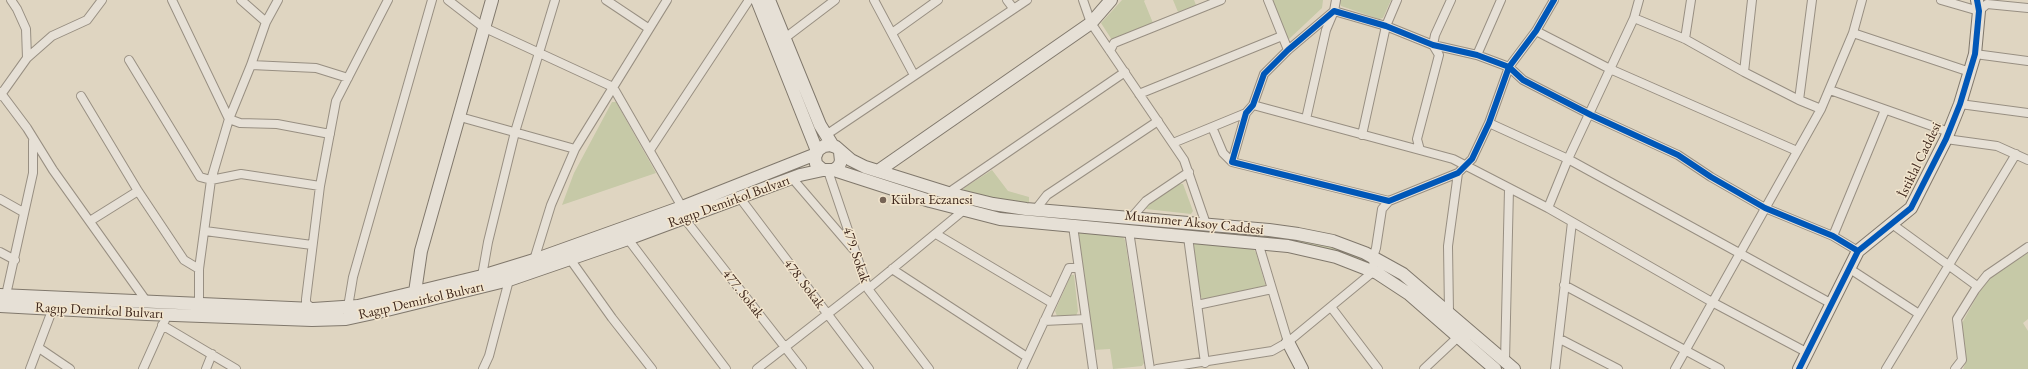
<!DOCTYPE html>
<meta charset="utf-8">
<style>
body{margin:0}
canvas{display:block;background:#dfd5c1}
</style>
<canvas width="2028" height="369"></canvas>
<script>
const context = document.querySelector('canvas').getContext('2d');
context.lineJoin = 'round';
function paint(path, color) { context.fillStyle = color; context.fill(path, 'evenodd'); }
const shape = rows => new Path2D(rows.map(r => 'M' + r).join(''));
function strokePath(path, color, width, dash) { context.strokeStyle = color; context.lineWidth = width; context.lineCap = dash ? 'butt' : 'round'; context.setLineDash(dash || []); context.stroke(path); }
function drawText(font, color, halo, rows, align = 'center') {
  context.font = font + ' "EB Garamond",serif'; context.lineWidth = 3; context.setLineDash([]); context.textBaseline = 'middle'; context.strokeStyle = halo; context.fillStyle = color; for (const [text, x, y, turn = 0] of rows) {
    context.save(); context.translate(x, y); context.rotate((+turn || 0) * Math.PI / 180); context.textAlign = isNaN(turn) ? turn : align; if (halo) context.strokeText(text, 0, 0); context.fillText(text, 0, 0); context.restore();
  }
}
const green = shape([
 [1122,0,1145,0,1144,1,1153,23,1112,40,1101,23],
 [1173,0,1194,0,1196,5,1178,12],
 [1271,0,1323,0,1322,8,1288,40,1286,38],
 [1339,0,1391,0,1383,18,1379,19,1341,6],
 [612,102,616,102,656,173,562,205,574,173],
 [992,170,1008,191,1029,197,1029,204,963,192,964,188],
 [1178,184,1183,184,1193,211,1191,214,1146,209,1147,206],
 [1034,214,1289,238,1334,247,1366,259,1365,262,1034,217],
 [1079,233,1122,236,1125,240,1144,363,1142,366,1113,369,1110,349,1093,350,1077,238],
 [1193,243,1253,248,1256,253,1266,287,1203,300,1200,295,1193,250],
 [2028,253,2028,319,2023,323,2028,331,2028,369,1963,369,1966,362,1962,323,1980,291,1992,276],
 [1071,275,1074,275,1078,311,1076,316,1057,316,1055,311]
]);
const street = shape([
 [11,0,17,9,26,29,27,58],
 [172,0,229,119,240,123,277,124,330,134],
 [241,0,266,22],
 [448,0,483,27,613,87,682,207],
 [606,0,648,28],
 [874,0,914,75],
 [1007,0,1013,8],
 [1083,0,1091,23,1184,160,1206,224],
 [1268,0,1288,50],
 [1554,0,1536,31,1509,67,1489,123,1472,159,1458,173,1389,201,1232,162,1246,113,1253,105,1264,74,1288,50,1334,11,1386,26,1433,45,1477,55,1509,67,1523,80,1591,115,1678,155,1711,177,1765,208,1833,236,1858,251],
 [1941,0,1979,11,1987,4,2028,8],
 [1634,18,1685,39,1744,72,1799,100,1821,109],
 [1536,31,1610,69,1797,151],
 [892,33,938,0],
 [1853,33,1970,72],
 [785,38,835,0],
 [1685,39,1691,0],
 [1110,51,1114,43,1221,0],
 [1975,54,2028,61],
 [1477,55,1501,0],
 [129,60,200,177,211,180,241,174,320,186],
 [251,65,316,68,348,78],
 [1744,72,1752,0],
 [1830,90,1949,132],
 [0,92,27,128,53,170,147,302],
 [1139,94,1282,36],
 [0,96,27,58,52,36,87,20,102,0],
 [81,96,138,191,184,260,199,269],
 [1799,100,1812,0],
 [1960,104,2028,113],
 [1253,105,1453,159,1548,208,1712,302,1808,353],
 [460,117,575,149],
 [1306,119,1326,30,1334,11,1336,0],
 [1489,123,1568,159,1832,304],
 [1212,127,1223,153,1232,162],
 [826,135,1027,0],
 [1362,135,1386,26,1397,0],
 [1946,139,1997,146,2028,160],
 [1173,143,1246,113],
 [650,150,749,0],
 [1420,150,1417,139,1439,55,1433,45,1435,35,1451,0],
 [828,171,868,289,929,369],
 [792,178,853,249],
 [948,193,1125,72],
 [740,198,869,369],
 [0,199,23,212],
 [1548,208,1568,159,1634,18,1639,0],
 [1036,209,1047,195,1158,121],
 [1132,217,1146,201,1189,172],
 [684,218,802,369],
 [90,221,138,191],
 [1892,224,1977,286],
 [1073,226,1093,369],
 [205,231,312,245],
 [1129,231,1150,369],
 [936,234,1052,303],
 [1833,236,1885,110],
 [1188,237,1205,363],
 [628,239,726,369],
 [1262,243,1260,249,1288,342],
 [0,252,15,260],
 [570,259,612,318,652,369],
 [534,260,551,205,575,149,667,0],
 [892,269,1027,357],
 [1850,269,1919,314],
 [482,276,488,242,515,132,555,0],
 [1564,285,1720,369],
 [868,289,964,210],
 [6,295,33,173,33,141],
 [1197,305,1272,289],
 [348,307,353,277,432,0],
 [1331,307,1378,369],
 [199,308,199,269,211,180,229,119,251,65,266,22,278,0],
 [313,309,306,303,306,299,320,186,336,101,388,0],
 [1449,312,1448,246,1458,173],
 [1044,321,1086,319],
 [162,325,236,369],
 [1560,339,1618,369],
 [39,348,70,369],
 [1505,361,1509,189],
 [30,369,53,308],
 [143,369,165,320],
 [206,369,212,354],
 [483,369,489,356,509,280],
 [757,369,866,284],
 [1022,369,1069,268,1078,268],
 [1157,369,1272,351,1288,342,1374,271,1373,257,1376,248,1382,209,1389,201],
 [1424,369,1458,337],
 [1555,369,1572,222],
 [1675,369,1821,109,1853,33,1862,0],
 [1886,369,2016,154],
 [1955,369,1962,360,1957,319,1975,290,1987,275,2028,247]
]);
const secondary = shape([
 [757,0,817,151],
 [769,0,820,125,833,146],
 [840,152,841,161,839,166,834,170,823,170,816,164,815,157,818,150,824,146,830,145,836,147,851,160,865,167,948,193,993,204,1026,209,1269,230,1298,234,1333,241,1365,253,1403,274,1514,369],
 [834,170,930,201,1000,219,1288,246,1336,257,1377,273,1409,294,1495,369],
 [878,171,1091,23,1111,0],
 [415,292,421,251,492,0],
 [0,295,313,309,358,306,482,276,534,260,682,207,816,154],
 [0,306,147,314,312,320,346,319,383,311,509,280,628,239,800,175,823,170],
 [1288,342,1302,369],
 [1799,369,1858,251,1911,208,1946,139,1960,104,1975,54,1979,11,1977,0]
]);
const cycleway = shape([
 [1554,0,1536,31,1509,67,1489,123,1472,159,1458,173,1389,201,1232,162,1246,113,1253,105,1264,74,1288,50,1334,11,1386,26,1433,45,1477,55,1509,67,1523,80,1591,115,1678,155,1711,177,1765,208,1833,236,1858,251],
 [1799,369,1858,251,1911,208,1946,139,1960,104,1975,54,1979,11,1977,0]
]);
const markers = [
 [883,200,4,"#766456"]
];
const streetNames = [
 ["İstiklal Caddesi",1920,160,-64],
 ["Ragıp Demirkol Bulvarı",729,202,-20],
 ["Muammer Aksoy Caddesi",1194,223,6],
 ["479. Sokak",856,255,71],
 ["478. Sokak",804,284,53],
 ["477. Sokak",743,294,52],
 ["Ragıp Demirkol Bulvarı",421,301,-13],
 ["Ragıp Demirkol Bulvarı",99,311,3]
];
const poiNames = [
 ["Kübra Eczanesi",891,200]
];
paint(green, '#c6c9a7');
strokePath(street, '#988f82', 10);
strokePath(secondary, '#80786c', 14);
strokePath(street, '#e6e0d6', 8);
strokePath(secondary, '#e6e0d6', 12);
strokePath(cycleway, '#0057b8', 6);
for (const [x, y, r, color] of markers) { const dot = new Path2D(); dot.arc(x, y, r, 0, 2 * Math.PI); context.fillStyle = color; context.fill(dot); strokePath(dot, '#f3e6ce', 1.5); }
drawText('14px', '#3e271c', '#f3e6ce', streetNames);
drawText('14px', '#3e271c', '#f3e6ce', poiNames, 'left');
</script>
